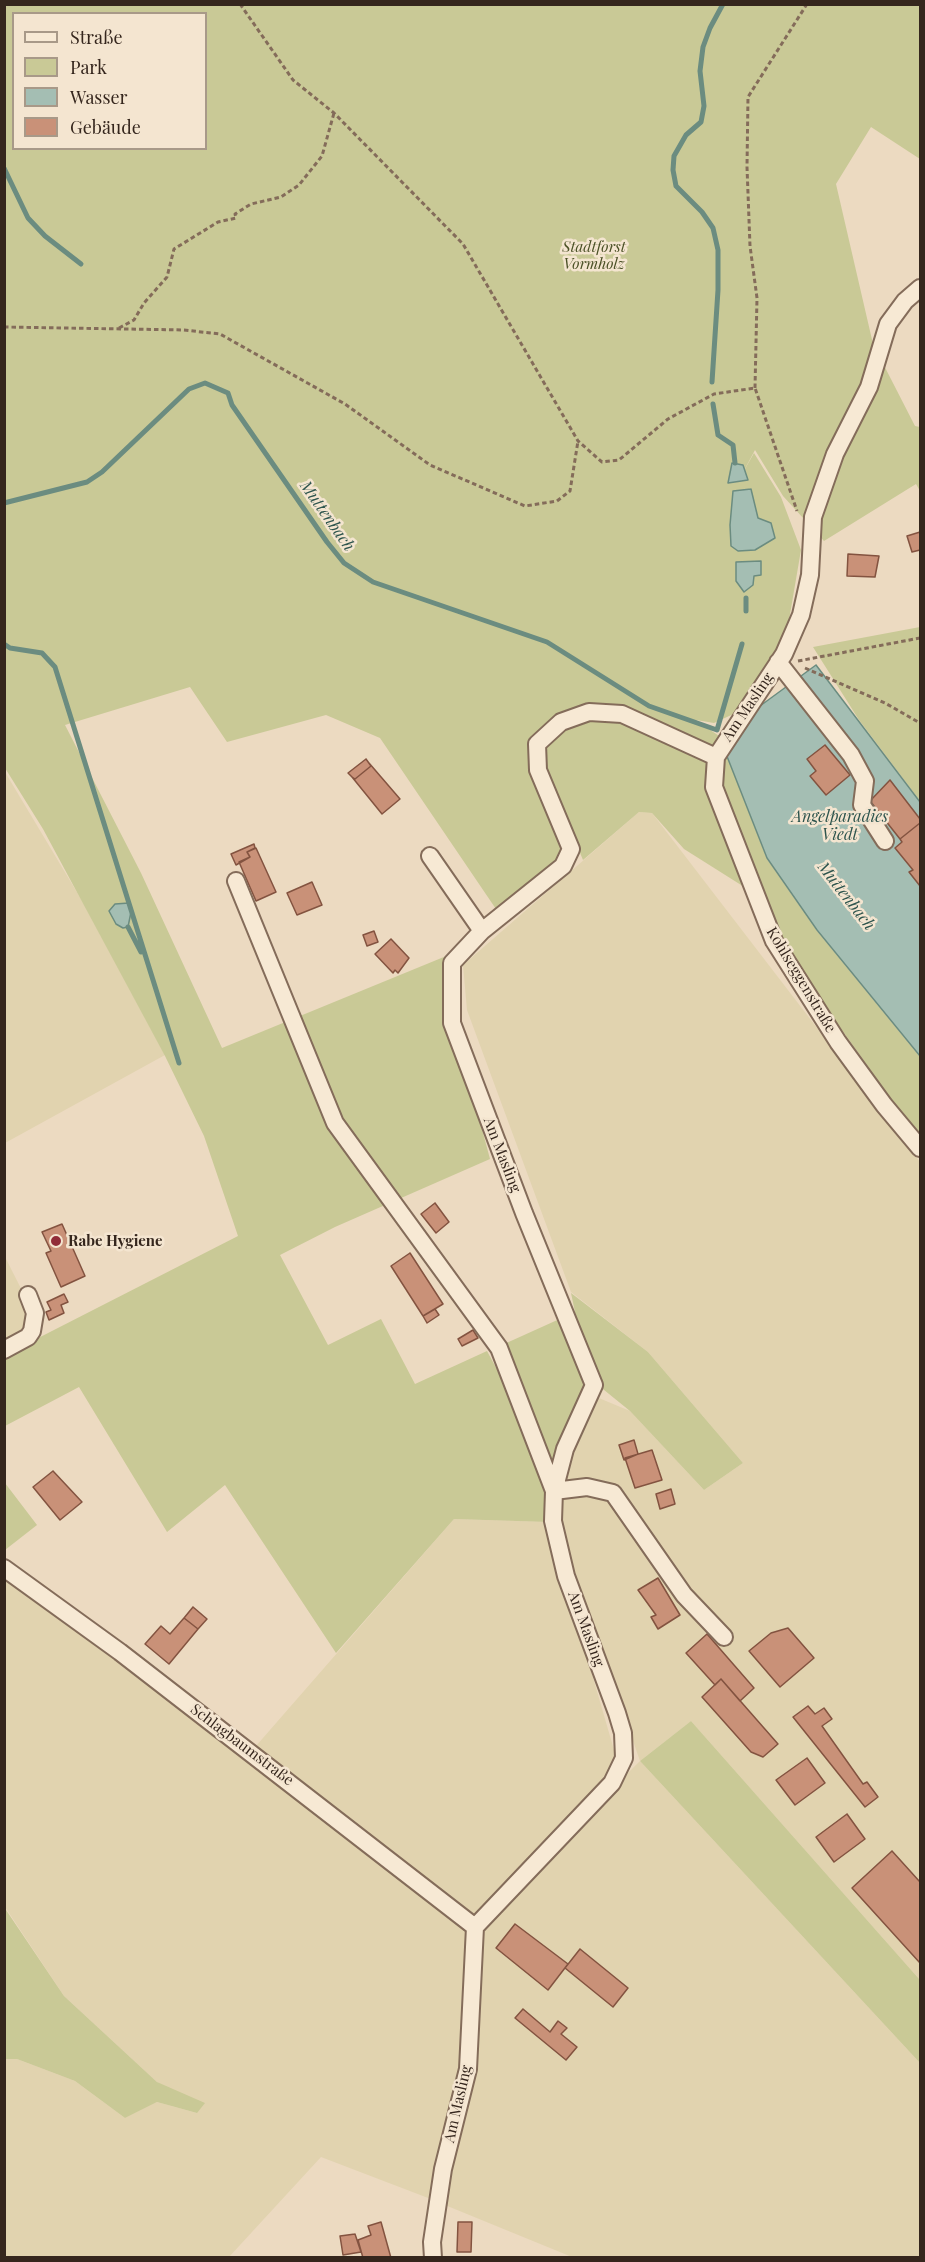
<!DOCTYPE html>
<meta charset="utf-8">
<style>
body{margin:0}
#map{position:relative;width:925px;height:2262px;overflow:hidden;background:#ecdac1;font-family:"Playfair Display",serif}
canvas{display:block}
.frame{position:absolute;inset:0;border:6px solid #35261d;pointer-events:none}
.legend{position:absolute;left:12px;top:12px;width:195px;height:138px;box-sizing:border-box;background:#f4e5d0;border:2px solid #a89988;margin:0;padding:8px 10px;list-style:none;font-size:18px;color:#35261d}
.legend li{display:flex;align-items:center;gap:12px;height:30px}
.legend b{width:30px;border:2px solid #a89988}
</style>
<div id="map">
<canvas width="925" height="2262"></canvas>
<div class="frame"></div>
<ul class="legend">
<li><b style="height:8px;background:#f7e9d4"></b>Straße</li>
<li><b style="height:16px;background:#c9c996"></b>Park</li>
<li><b style="height:16px;background:#a4beb3"></b>Wasser</li>
<li><b style="height:16px;background:#c99178"></b>Gebäude</li>
</ul>
</div>
<script>
const context = document.querySelector('canvas').getContext('2d');
context.lineJoin = 'round';
function paint(path, color) { context.fillStyle = color; context.fill(path, 'evenodd'); }
const shape = rows => new Path2D(rows.map(r => 'M' + r).join(''));
function strokePath(path, color, width, dash) { context.strokeStyle = color; context.lineWidth = width; context.lineCap = dash ? 'butt' : 'round'; context.setLineDash(dash || []); context.stroke(path); }
function drawText(font, color, halo, rows, align = 'center') {
  context.font = font + ' "Playfair Display",serif'; context.lineWidth = 5; context.setLineDash([]); context.textBaseline = 'middle'; context.strokeStyle = halo; context.fillStyle = color; for (const [text, x, y, turn = 0] of rows) {
    context.save(); context.translate(x, y); context.rotate((+turn || 0) * Math.PI / 180); context.textAlign = isNaN(turn) ? turn : align; if (halo) context.strokeText(text, 0, 0); context.fillText(text, 0, 0); context.restore();
  }
}
const farmland = shape([
 [5,772,84,904,165,1055,5,1143],
 [639,812,652,813,920,1162,920,1980,691,1721,640,1761,920,2063,920,2257,572,2257,440,2203,469,2068,477,1932,530,1870,640,1761,559,1527,568,1450,594,1396,630,1411,704,1490,743,1463,648,1352,571,1292,467,1010,463,965],
 [4,1255,39,1324,4,1344],
 [454,1519,548,1522,614,1750,614,1765,606,1781,472,1917,467,1916,256,1746],
 [4,1574,472,1930,466,2070,436,2201,321,2157,229,2257,5,2257,5,2059,17,2059,75,2081,125,2118,157,2102,197,2113,157,2082,64,1996,5,1907]
]);
const green = shape([
 [5,5,920,5,920,159,871,127,836,184,873,344,915,426,920,427,920,491,916,484,824,541,783,496,755,450,741,476,754,453,781,497,801,550,788,626,778,651,740,711,714,723,696,720,719,736,767,859,817,931,920,1057,920,1140,827,1009,749,890,684,849,652,813,639,812,583,860,536,747,532,777,563,844,561,859,498,912,380,738,326,715,227,742,190,687,65,725,141,873,222,1048,456,952,446,975,443,1026,475,1103,490,1159,335,1227,280,1255,328,1345,381,1319,415,1384,487,1351,507,1388,546,1480,548,1522,454,1519,336,1653,225,1485,167,1532,79,1387,5,1426,5,1355,238,1236,204,1136,165,1056,43,829,5,768],
 [14,14,206,14,206,148,14,148],
 [920,627,920,801,859,720,813,647],
 [571,1293,648,1352,743,1463,704,1490,630,1411,593,1381,552,1468,502,1345,575,1312],
 [5,1483,37,1525,5,1550],
 [691,1721,920,1980,920,2063,640,1761],
 [4,1907,64,1996,157,2082,205,2103,197,2113,157,2102,125,2118,75,2081,17,2059,5,2059]
]);
const water = shape([
 [732,463,743,465,748,480,728,483,732,463],
 [751,489,758,518,771,523,775,538,755,550,738,551,731,546,730,525,733,491,751,489],
 [761,561,761,575,754,576,753,585,744,592,736,581,736,562,761,561],
 [816,665,920,802,920,1056,817,930,767,858,719,736,816,665],
 [129,903,131,912,128,927,123,928,116,924,109,911,115,904,129,903]
]);
const stream = shape([
 [4,168,28,218,45,236,81,264],
 [712,382,718,290,718,250,713,228,702,212,676,186,673,170,674,156,686,135,701,122,704,106,700,71,703,47,710,28,723,4],
 [713,404,718,435,733,445,735,463],
 [4,503,87,482,102,472,189,389,205,383,228,393,232,405,327,542,344,563,373,582,547,642,649,706,717,730,742,644],
 [746,611,746,598],
 [4,644,10,648,42,653,55,667,179,1063],
 [128,927,141,952]
]);
const building = shape([
 [920,532,920,550,912,552,907,536,920,532],
 [848,554,879,556,875,577,847,576,848,554],
 [825,745,850,775,826,795,810,776,816,771,807,759,825,745],
 [366,759,371,766,355,779,352,777,348,773,366,759],
 [369,763,400,799,382,814,352,777,355,779,371,766,369,763],
 [890,780,920,819,920,823,900,839,870,801,890,780],
 [920,823,920,886,909,872,913,870,895,848,902,842,900,839,920,823],
 [254,844,255,848,247,852,250,857,236,865,231,854,254,844],
 [256,848,276,892,256,901,239,862,250,857,247,852,256,848],
 [312,882,322,905,297,915,287,893,312,882],
 [374,931,378,942,367,946,363,935,374,931],
 [391,939,409,958,398,973,395,970,393,973,375,954,391,939],
 [435,1203,449,1222,436,1233,421,1214,435,1203],
 [62,1224,85,1276,61,1287,46,1253,51,1251,42,1232,62,1224],
 [410,1253,443,1304,423,1316,391,1266,410,1253],
 [64,1294,68,1302,61,1305,64,1313,49,1320,46,1312,51,1310,47,1302,64,1294],
 [435,1309,439,1315,427,1323,423,1316,435,1309],
 [473,1330,478,1338,462,1346,458,1339,473,1330],
 [634,1440,638,1454,624,1460,619,1445,634,1440],
 [652,1450,662,1480,635,1488,625,1458,652,1450],
 [53,1471,82,1502,60,1520,33,1487,53,1471],
 [671,1489,675,1504,660,1509,656,1494,671,1489],
 [658,1578,680,1615,658,1629,651,1617,656,1615,638,1590,658,1578],
 [193,1607,207,1619,198,1629,184,1618,193,1607],
 [184,1618,198,1629,169,1664,145,1644,161,1626,170,1634,184,1618],
 [788,1628,814,1658,780,1687,749,1651,771,1633,788,1628],
 [707,1634,754,1688,740,1701,721,1679,715,1685,686,1653,707,1634],
 [721,1679,778,1744,763,1757,751,1752,702,1697,721,1679],
 [808,1706,815,1714,824,1708,832,1719,822,1726,863,1784,867,1782,878,1797,865,1807,793,1717,808,1706],
 [807,1758,825,1783,795,1805,776,1780,807,1758],
 [847,1814,865,1839,834,1862,816,1837,847,1814],
 [892,1851,920,1882,920,1963,852,1888,892,1851],
 [515,1924,568,1964,548,1990,496,1948,515,1924],
 [580,1949,628,1988,613,2007,565,1968,580,1949],
 [523,2009,550,2032,558,2021,567,2028,561,2034,577,2047,566,2060,515,2018,523,2009],
 [381,2222,391,2258,363,2258,358,2240,371,2235,368,2226,381,2222],
 [458,2222,472,2222,471,2252,457,2252,458,2222],
 [355,2234,361,2252,343,2255,340,2236,355,2234]
]);
const path = shape([
 [240,4,293,80,334,113,463,244,578,441,602,462,619,460,668,419,714,394,755,388,797,511],
 [4,327,184,330,220,334,345,404,430,465,525,506,557,501,570,491,578,441],
 [119,328,134,320,144,303,167,277,174,249,218,222,236,218,235,214,251,204,281,197,299,185,322,156,334,113],
 [755,388,757,298,750,246,747,167,748,97,807,4],
 [798,661,920,638],
 [805,668,885,703,920,723]
]);
const minor = shape([
 [920,288,905,301,888,324,869,387,835,454,813,517,810,575,801,615,784,654,716,757,714,787,774,941,838,1042,884,1105,920,1148],
 [778,662,851,755,865,781,862,805,885,841],
 [430,856,482,931],
 [236,881,335,1123,499,1348,554,1491,587,1487,613,1493,684,1595,724,1637],
 [4,1350,28,1337,32,1331,35,1313,28,1295],
 [4,1568,120,1652,475,1927],
 [433,2258,432,2242,443,2169,468,2069,475,1927,612,1783,624,1758,623,1733,617,1713,566,1576,553,1521,554,1491,565,1449,594,1385,524,1213,452,1023,452,963,482,931,563,866,571,849,538,770,537,744,561,722,589,712,622,714,716,757]
]);
const markers = [
 [56,1241,6,"#912c38"]
];
const parkNames = [
 ["Stadtforst",594,247],
 ["Vormholz",594,264]
];
const streetNames = [
 ["Am Masling",748,707,-56],
 ["Kohlseggenstraße",801,980,59],
 ["Am Masling",502,1155,69],
 ["Am Masling",586,1629,70],
 ["Schlagbaumstraße",242,1745,37],
 ["Am Masling",458,2104,-77]
];
const poiNames = [
 ["Rabe Hygiene",68,1241]
];
const waterNames = [
 ["Muttenbach",327,516,55],
 ["Angelparadies",840,817],
 ["Viedt",840,835],
 ["Muttenbach",846,896,52]
];
paint(farmland, '#e1d3af');
paint(green, '#c9c996');
paint(water, '#a4beb3');
strokePath(water, '#6b8c80', 1.5);
strokePath(stream, '#6b8c80', 5);
paint(building, '#c99178');
strokePath(building, '#835340', 1.5);
strokePath(minor, '#846c5a', 20);
strokePath(path, '#846c5a', 3, [4.5, 3]);
strokePath(minor, '#f7e9d4', 16);
for (const [x, y, r, color] of markers) { const dot = new Path2D(); dot.arc(x, y, r, 0, 2 * Math.PI); context.fillStyle = color; context.fill(dot); strokePath(dot, '#f4e5d0', 2); }
drawText('italic 15px', '#4a5025', '#f4e5d0', parkNames);
drawText('15px', '#35261d', '#f4e5d0', streetNames);
drawText('bold 15px', '#35261d', '#f4e5d0', poiNames, 'left');
drawText('italic 16px', '#2d544d', '#f4e5d0', waterNames);
</script>
